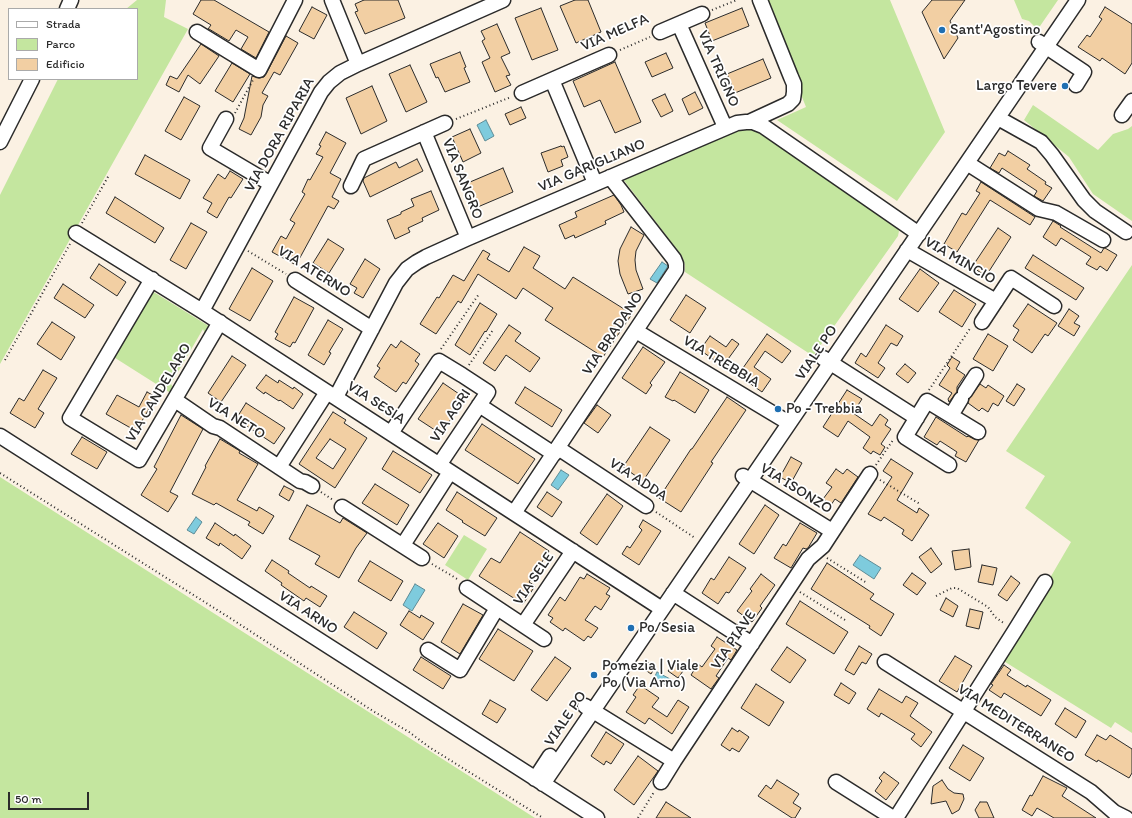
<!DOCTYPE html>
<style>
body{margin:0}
#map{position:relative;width:1132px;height:818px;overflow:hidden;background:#fbf1e3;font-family:Itim,sans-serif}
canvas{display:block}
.legend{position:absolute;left:8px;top:8px;width:130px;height:72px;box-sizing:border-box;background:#fff;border:1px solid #aaa;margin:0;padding:5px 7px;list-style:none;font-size:12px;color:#2b2b2b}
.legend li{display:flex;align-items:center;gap:8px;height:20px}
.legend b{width:20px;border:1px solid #aaa}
.scale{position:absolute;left:8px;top:792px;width:81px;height:18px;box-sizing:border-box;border:2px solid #2b2b2b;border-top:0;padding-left:5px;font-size:12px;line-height:14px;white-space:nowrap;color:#2b2b2b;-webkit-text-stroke:3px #fff;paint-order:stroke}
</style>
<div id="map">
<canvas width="1132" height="818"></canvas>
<ul class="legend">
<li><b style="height:5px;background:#fff"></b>Strada</li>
<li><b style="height:11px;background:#c4e69f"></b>Parco</li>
<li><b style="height:11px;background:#f2cfa3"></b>Edificio</li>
</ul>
<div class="scale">50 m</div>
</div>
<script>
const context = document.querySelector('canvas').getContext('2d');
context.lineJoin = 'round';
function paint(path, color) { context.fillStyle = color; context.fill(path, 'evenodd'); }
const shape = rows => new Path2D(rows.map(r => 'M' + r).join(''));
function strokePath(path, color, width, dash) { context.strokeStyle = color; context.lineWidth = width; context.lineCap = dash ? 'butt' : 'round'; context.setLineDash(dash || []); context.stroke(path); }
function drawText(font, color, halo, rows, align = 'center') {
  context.font = font + ' Itim,sans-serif'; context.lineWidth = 3.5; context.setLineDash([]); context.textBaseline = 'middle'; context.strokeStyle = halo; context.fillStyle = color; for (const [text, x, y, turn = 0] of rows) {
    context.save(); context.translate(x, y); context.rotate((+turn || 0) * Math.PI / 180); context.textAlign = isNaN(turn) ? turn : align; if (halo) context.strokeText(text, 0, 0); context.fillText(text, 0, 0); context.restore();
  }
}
const green = shape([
 [137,0,166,0,164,17,188,29,0,364,0,195,58,79,137,79,137,9,126,9],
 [768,0,890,0,945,132,897,201,777,120,806,107,770,17],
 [1014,0,1058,0,1038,29,1036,28,1029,21,1022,19],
 [1033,105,1098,150,1113,134,1128,129,1132,126,1132,221,1093,194,1069,157,1024,120],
 [748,127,753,129,896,226,899,231,898,236,813,356,685,272,685,265,682,256,623,179,734,129],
 [1132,265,1132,733,1115,722,1111,728,1002,660,1071,542,1025,508,1045,476,1006,451],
 [152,291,212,328,206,336,203,329,171,384,175,390,172,394,112,356],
 [0,477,535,818,0,818],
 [464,535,487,549,468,580,445,565]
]);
const water = shape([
 [486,120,494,136,485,141,477,125,486,120],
 [662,262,668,266,657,283,650,279,662,262],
 [561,470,569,475,558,490,551,485,561,470],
 [196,517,202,522,194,534,187,530,196,517],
 [860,555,881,568,874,579,853,565,860,555],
 [415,584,425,590,412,611,403,605,415,584],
 [657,672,672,680,668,686,654,678,657,672]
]);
const building = shape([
 [201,0,214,0,269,32,256,58,241,49,248,37,236,30,229,41,209,29,208,29,211,25,193,14,201,0],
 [364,0,398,0,405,18,365,34,355,12,358,11,355,4,364,0],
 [575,0,588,0,601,32,576,43,560,6,575,0],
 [932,0,965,0,950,21,958,38,944,59,922,12,932,0],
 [312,7,327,15,314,39,299,31,312,7],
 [1105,7,1132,24,1132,63,1125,74,1102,58,1100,61,1078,47,1087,35,1090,37,1102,19,1099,17,1105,7],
 [541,8,558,50,532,60,515,18,541,8],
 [742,8,749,26,712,41,705,23,742,8],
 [497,24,510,53,501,57,510,75,506,76,511,85,495,92,482,62,490,58,482,41,485,39,481,31,497,24],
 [286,36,298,43,280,75,274,72,262,93,268,96,263,105,261,117,251,135,239,129,244,118,252,76,259,78,264,77,266,74,286,36],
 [201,44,219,56,200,84,188,75,179,92,166,85,170,76,177,79,201,44],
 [460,52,466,67,464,68,470,82,445,92,438,77,436,78,430,64,460,52],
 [666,53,673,68,652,77,645,62,666,53],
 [763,59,771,78,735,93,727,74,763,59],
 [615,62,641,122,615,133,600,100,584,107,573,81,615,62],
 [232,63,250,74,233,102,215,91,232,63],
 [410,65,427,102,406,112,389,74,410,65],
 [372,86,387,121,361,134,346,98,372,86],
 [695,92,703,108,689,115,682,99,695,92],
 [665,94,673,111,661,117,652,100,665,94],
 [184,97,200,106,181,140,165,131,184,97],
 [521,107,526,118,510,125,505,114,521,107],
 [470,129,481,153,463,162,452,137,470,129],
 [326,132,346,143,330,173,341,179,332,197,339,201,334,209,328,206,296,265,272,252,281,236,286,239,295,223,290,220,305,194,302,192,308,179,310,180,323,157,316,154,321,146,319,145,326,132],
 [561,146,562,147,564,146,568,157,561,160,563,166,548,172,541,153,561,146],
 [1008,151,1030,165,1027,169,1046,182,1045,184,1052,188,1043,201,1034,196,1037,191,1002,168,999,173,990,168,999,153,1005,156,1008,151],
 [145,155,190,180,180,199,135,174,145,155],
 [417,159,423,171,370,197,363,181,364,178,396,162,399,168,417,159],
 [503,168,513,192,473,209,463,185,503,168],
 [230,171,243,179,231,198,229,197,217,218,207,212,212,203,203,198,218,174,225,179,230,171],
 [981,182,1035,217,1030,225,990,200,957,252,944,244,962,213,966,215,980,193,976,191,981,182],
 [431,191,439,210,422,218,423,221,408,228,410,232,395,239,387,220,401,214,401,212,414,206,411,199,431,191],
 [614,195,621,205,624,212,605,221,606,224,575,238,574,235,565,239,559,225,577,217,575,212,614,195],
 [115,197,164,228,155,243,106,213,115,197],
 [1053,221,1061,226,1060,227,1101,253,1104,248,1105,248,1117,255,1107,271,1100,266,1097,270,1086,264,1091,257,1061,238,1056,246,1043,237,1053,221],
 [191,223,207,232,186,269,170,260,191,223],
 [631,227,644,235,636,251,635,260,636,270,643,289,628,294,620,274,618,261,620,249,631,227],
 [998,228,1011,237,986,276,972,267,998,228],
 [328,239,344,249,329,273,313,263,328,239],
 [524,247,540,256,533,268,565,289,573,277,632,314,603,357,545,320,553,308,523,288,516,299,478,274,461,303,458,301,436,334,420,324,437,297,439,298,453,275,464,281,483,250,490,254,487,259,509,272,524,247],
 [1033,255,1084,288,1076,300,1025,268,1033,255],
 [365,259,380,269,363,298,354,293,357,288,350,284,365,259],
 [99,264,126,282,117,296,90,278,99,264],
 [252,268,273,281,250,321,229,309,252,268],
 [920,269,939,283,918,312,899,299,920,269],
 [63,284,94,305,85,318,54,298,63,284],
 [954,290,976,304,962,327,939,312,954,290],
 [686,295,706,308,690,333,670,320,686,295],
 [294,297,314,308,295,343,293,342,290,347,275,339,278,334,275,332,294,297],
 [480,303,497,314,486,332,485,331,470,355,455,345,480,303],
 [1028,304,1057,323,1048,336,1045,334,1032,353,1013,340,1019,330,1013,326,1028,304],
 [1069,309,1079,316,1074,323,1080,326,1074,336,1058,326,1069,309],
 [328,320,343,329,329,352,331,353,324,365,308,355,328,320],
 [52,322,75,337,61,360,37,344,52,322],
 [509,325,521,333,515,341,540,358,530,372,506,355,495,371,483,363,509,325],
 [886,325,903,336,897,346,891,343,878,363,885,368,878,378,855,363,861,353,866,357,886,325],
 [767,334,791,351,782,363,765,351,754,367,771,379,762,392,738,375,767,334],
 [988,334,1008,346,993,371,973,359,988,334],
 [710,336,726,347,732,339,739,344,723,366,700,350,710,336],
 [401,341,420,354,415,361,419,364,406,384,403,382,396,392,374,377,380,368,377,366,391,344,396,348,401,341],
 [643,347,665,362,650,383,652,385,646,394,622,378,643,347],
 [232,356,246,365,221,402,208,393,232,356],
 [952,357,960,362,956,369,965,375,957,387,957,392,949,402,948,399,952,393,939,385,950,368,947,365,952,357],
 [905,364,916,373,908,383,896,374,905,364],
 [43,370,57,378,38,409,44,413,35,428,10,413,19,398,24,401,43,370],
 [680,372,709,390,695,413,674,400,673,401,665,397,680,372],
 [266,375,278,383,279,380,293,389,294,387,303,394,293,409,280,400,279,401,265,392,264,394,256,388,266,375],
 [443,383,465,398,441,434,418,419,443,383],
 [980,384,986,388,988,385,1004,396,998,406,993,403,988,412,982,408,979,411,968,403,969,399,980,384],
 [1017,384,1025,389,1014,406,1006,401,1017,384],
 [525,387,562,410,552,427,515,403,525,387],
 [847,390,862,399,853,413,872,426,880,414,888,420,885,425,891,429,881,444,885,447,880,455,873,451,871,454,863,448,870,437,848,421,838,437,823,427,847,390],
 [147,392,156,397,136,431,106,414,117,395,139,407,147,392],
 [727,397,746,410,711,462,713,463,681,512,659,498,691,449,692,449,727,397],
 [246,403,285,428,274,444,236,419,246,403],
 [597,405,611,415,598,433,584,423,597,405],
 [333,412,346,420,344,423,367,438,335,488,299,464,333,412],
 [330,439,346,449,333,469,316,458,330,439],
 [181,415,203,429,170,492,178,496,168,512,141,495,157,469,154,467,181,415],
 [936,417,967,437,968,436,974,439,979,440,966,462,955,456,957,452,940,441,937,445,924,437,936,417],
 [482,424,535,459,518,484,465,450,482,424],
 [650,427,670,440,643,481,623,467,650,427],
 [82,437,107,452,97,469,71,454,82,437],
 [220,439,240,451,239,453,258,464,237,500,257,511,259,507,274,516,263,534,248,525,250,522,216,503,214,505,192,494,206,467,205,466,220,439],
 [393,451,432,475,420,493,382,469,393,451],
 [791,457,802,463,791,483,780,477,791,457],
 [891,459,913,473,897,500,917,513,919,508,929,515,912,541,902,534,904,530,884,517,881,521,868,514,892,477,883,471,891,459],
 [836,469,843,474,847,469,858,477,841,503,835,499,831,505,823,499,832,487,826,483,836,469],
 [375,484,409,505,397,525,362,503,375,484],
 [284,486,294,491,289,501,279,495,284,486],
 [457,492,497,518,485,536,462,522,463,521,446,510,457,492],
 [547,492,562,502,552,517,537,507,547,492],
 [607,494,623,506,597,545,580,533,607,494],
 [307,505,340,523,343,518,367,533,356,548,339,578,315,564,320,556,289,539,307,505],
 [765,505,779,515,754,554,739,544,765,505],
 [643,520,661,531,639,565,622,554,627,546,630,548,642,530,639,527,643,520],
 [215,523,234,536,235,534,251,546,242,559,220,543,219,546,206,538,215,523],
 [438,523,458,536,444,558,423,544,437,524,438,523],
 [800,523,817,533,808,548,806,549,803,548,791,568,774,558,783,544,786,546,800,523],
 [520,532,549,551,529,582,535,586,523,604,479,576,491,558,500,563,520,532],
 [931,548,942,564,931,573,919,557,931,548],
 [969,549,971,567,955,570,952,551,969,549],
 [729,557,746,568,729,593,726,592,718,604,702,593,711,578,714,580,729,557],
 [272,560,289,571,288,573,310,588,311,586,327,596,320,607,306,598,304,601,281,585,282,583,265,571,272,560],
 [370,561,403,581,391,601,358,581,370,561],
 [827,563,874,594,870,599,894,614,881,636,869,628,870,626,811,589,827,563],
 [982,565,997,568,993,585,978,582,982,565],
 [912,573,926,583,917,595,903,585,912,573],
 [587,574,610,588,606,594,610,596,601,610,595,606,585,620,598,628,591,638,588,636,584,641,565,628,563,631,550,622,553,618,548,615,560,597,565,601,580,577,584,579,587,574],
 [761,574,775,585,760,606,762,608,752,622,737,611,752,591,750,589,761,574],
 [1011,576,1020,583,1007,601,998,595,1011,576],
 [946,598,958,606,953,617,940,610,946,598],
 [800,601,848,632,834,654,786,624,800,601],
 [463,604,483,615,460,654,441,642,463,604],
 [970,609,983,612,979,629,966,626,970,609],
 [409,611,420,618,421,615,434,623,423,640,400,625,409,611],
 [354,612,387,633,377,649,344,627,354,612],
 [498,629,533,651,514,681,479,659,498,629],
 [717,637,737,650,731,660,728,658,716,676,719,678,711,689,691,675,698,664,702,667,715,649,711,646,717,637],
 [859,646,872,654,866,664,862,662,854,675,845,670,859,646],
 [787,647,806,660,790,683,771,670,787,647],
 [955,656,972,666,957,692,939,681,955,656],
 [421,657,451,676,443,689,413,670,421,657],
 [555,657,571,668,547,701,531,690,555,657],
 [645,660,655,667,651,674,641,667,645,660],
 [673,664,683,671,678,678,668,671,673,664],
 [1004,665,1011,670,1007,675,1026,687,1027,685,1051,700,1041,716,1004,693,1001,698,989,690,993,685,991,684,1004,665],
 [841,683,856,693,849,704,834,695,841,683],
 [756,684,784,702,769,726,741,708,756,684],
 [640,685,659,698,652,707,667,717,678,700,689,707,672,734,649,718,645,724,626,712,636,697,633,695,640,685],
 [879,689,902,703,906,696,918,703,910,716,932,732,921,747,911,739,915,734,881,713,879,717,867,709,879,689],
 [490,700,506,709,497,723,482,714,490,700],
 [1065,708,1086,721,1076,738,1055,724,1065,708],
 [732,728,738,732,739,730,749,737,739,752,732,748,730,751,721,745,732,728],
 [606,732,624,744,611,764,606,761,604,765,591,756,606,732],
 [1097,735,1106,740,1110,735,1132,749,1132,773,1129,778,1098,760,1097,762,1085,755,1097,735],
 [963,745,984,758,970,781,949,768,963,745],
 [638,756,658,771,634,805,614,790,638,756],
 [884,772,899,783,886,800,875,791,882,781,879,778,884,772],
 [1043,776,1067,788,1062,796,1096,818,1054,818,1037,808,1032,816,1022,810,1030,795,1032,796,1043,776],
 [777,780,799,794,793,803,801,808,795,818,792,818,758,796,766,785,771,789,777,780],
 [942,780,948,789,954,793,963,794,964,799,959,810,952,814,946,801,931,804,933,786,942,780],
 [666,802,691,818,656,818,666,802],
 [980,802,987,802,994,818,979,818,975,810,980,802]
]);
const path = shape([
 [712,10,737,0],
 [620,50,650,37],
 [235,113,253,80],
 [456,119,511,97],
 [82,223,109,175],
 [248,251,286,274],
 [441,349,479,294],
 [5,360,70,244],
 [469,365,493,330],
 [929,390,971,327],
 [876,465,893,440],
 [0,473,230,618,373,711,409,732,429,747,543,818],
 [880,480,920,504],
 [321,492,333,500],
 [656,512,695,538],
 [827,558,867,583],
 [432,564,459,580],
 [800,592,845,620],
 [936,596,952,588,957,588,988,607,995,617,1005,624],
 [638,818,654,792]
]);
const minor = shape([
 [332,0,358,64],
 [67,9,71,0],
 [679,24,725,127],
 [197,32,259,70,295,0],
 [660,32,702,14],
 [1039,42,1084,72,1076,85],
 [552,80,595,183],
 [522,93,609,55],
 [1122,115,1132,101],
 [998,118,1041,142,1052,155,1084,200,1095,211,1126,232],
 [226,119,210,148,271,184],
 [749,122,788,104,793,99,794,92,794,84,791,77,760,0],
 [424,132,468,238],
 [0,142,32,79],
 [967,163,1039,209,1056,213,1103,240],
 [351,186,364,159,445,123],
 [76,233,202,311,662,609],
 [907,250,996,301],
 [152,279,70,418,139,460,220,322],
 [295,280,372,329],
 [202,311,321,92,329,82,340,73,358,64,503,0],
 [982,322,1011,278,1054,306],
 [636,331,789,423],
 [823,358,917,418],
 [965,392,976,375],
 [336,397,396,283,407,269,417,262,426,257,468,238,737,123,746,122,753,122,763,126,919,234],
 [175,400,213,426,220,428,300,481,305,482,312,486],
 [479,405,554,454],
 [955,409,961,399],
 [391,433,439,361,462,375,488,392,439,465],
 [0,436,597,818],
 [558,448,646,506],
 [949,465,905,437,927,401,978,432],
 [279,467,327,392],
 [743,476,832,531],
 [342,507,422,558],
 [514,513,676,270,676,264,674,259,610,177],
 [403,545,450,472],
 [467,588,544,639],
 [673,593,752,644],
 [523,625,573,551],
 [428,650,460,670,497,608],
 [885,662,1091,792,1114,812,1126,818],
 [585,706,674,761,808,559,823,546,870,474],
 [535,779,550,756],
 [661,782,674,761],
 [836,782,893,818],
 [543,784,1078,0],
 [896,818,1014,632,1045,582]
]);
const markers = [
 [942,30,4,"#1f6fb2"],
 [1065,86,4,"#1f6fb2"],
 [778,409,4,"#1f6fb2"],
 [631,628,4,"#1f6fb2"],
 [594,675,4,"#1f6fb2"]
];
const poiNames = [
 ["Sant'Agostino",950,30],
 ["Largo Tevere",1057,86,"right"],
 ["Po - Trebbia",786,409],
 ["Po/Sesia",639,628],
 ["Pomezia | Viale",602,666],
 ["Po (Via Arno)",602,683]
];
const streetNames = [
 ["VIA MELFA",615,33,-24],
 ["VIA TRIGNO",718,69,66],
 ["VIA DORA RIPARIA",280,135,-61],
 ["VIA GARIGLIANO",592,166,-23],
 ["VIA SANGRO",462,179,68],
 ["VIA MINCIO",960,261,30],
 ["VIA ATERNO",314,272,32],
 ["VIA BRADANO",613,334,-56],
 ["VIALE PO",817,353,-56],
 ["VIA TREBBIA",721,362,31],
 ["VIA CANDELARO",159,393,-59],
 ["VIA SESIA",376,403,33],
 ["VIA AGRI",451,416,-56],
 ["VIA NETO",236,419,32],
 ["VIA ADDA",638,480,33],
 ["VIA ISONZO",796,489,32],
 ["VIA SELE",534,579,-56],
 ["VIA ARNO",308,613,33],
 ["VIA PIAVE",734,640,-56],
 ["VIALE PO",566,719,-56],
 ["VIA MEDITERRANEO",1016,724,32]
];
paint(green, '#c4e69f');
paint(water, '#7ecbdd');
strokePath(water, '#5d8b96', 1);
paint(building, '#f2cfa3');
strokePath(building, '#2b2b2b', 1);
strokePath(minor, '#2b2b2b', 17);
strokePath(path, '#2b2b2b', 2, [1, 3]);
strokePath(minor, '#fff', 14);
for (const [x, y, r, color] of markers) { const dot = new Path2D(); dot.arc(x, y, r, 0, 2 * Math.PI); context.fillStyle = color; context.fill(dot); strokePath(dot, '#fff', 1.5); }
drawText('15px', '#2b2b2b', '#fff', poiNames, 'left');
drawText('15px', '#2b2b2b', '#fff', streetNames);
</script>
